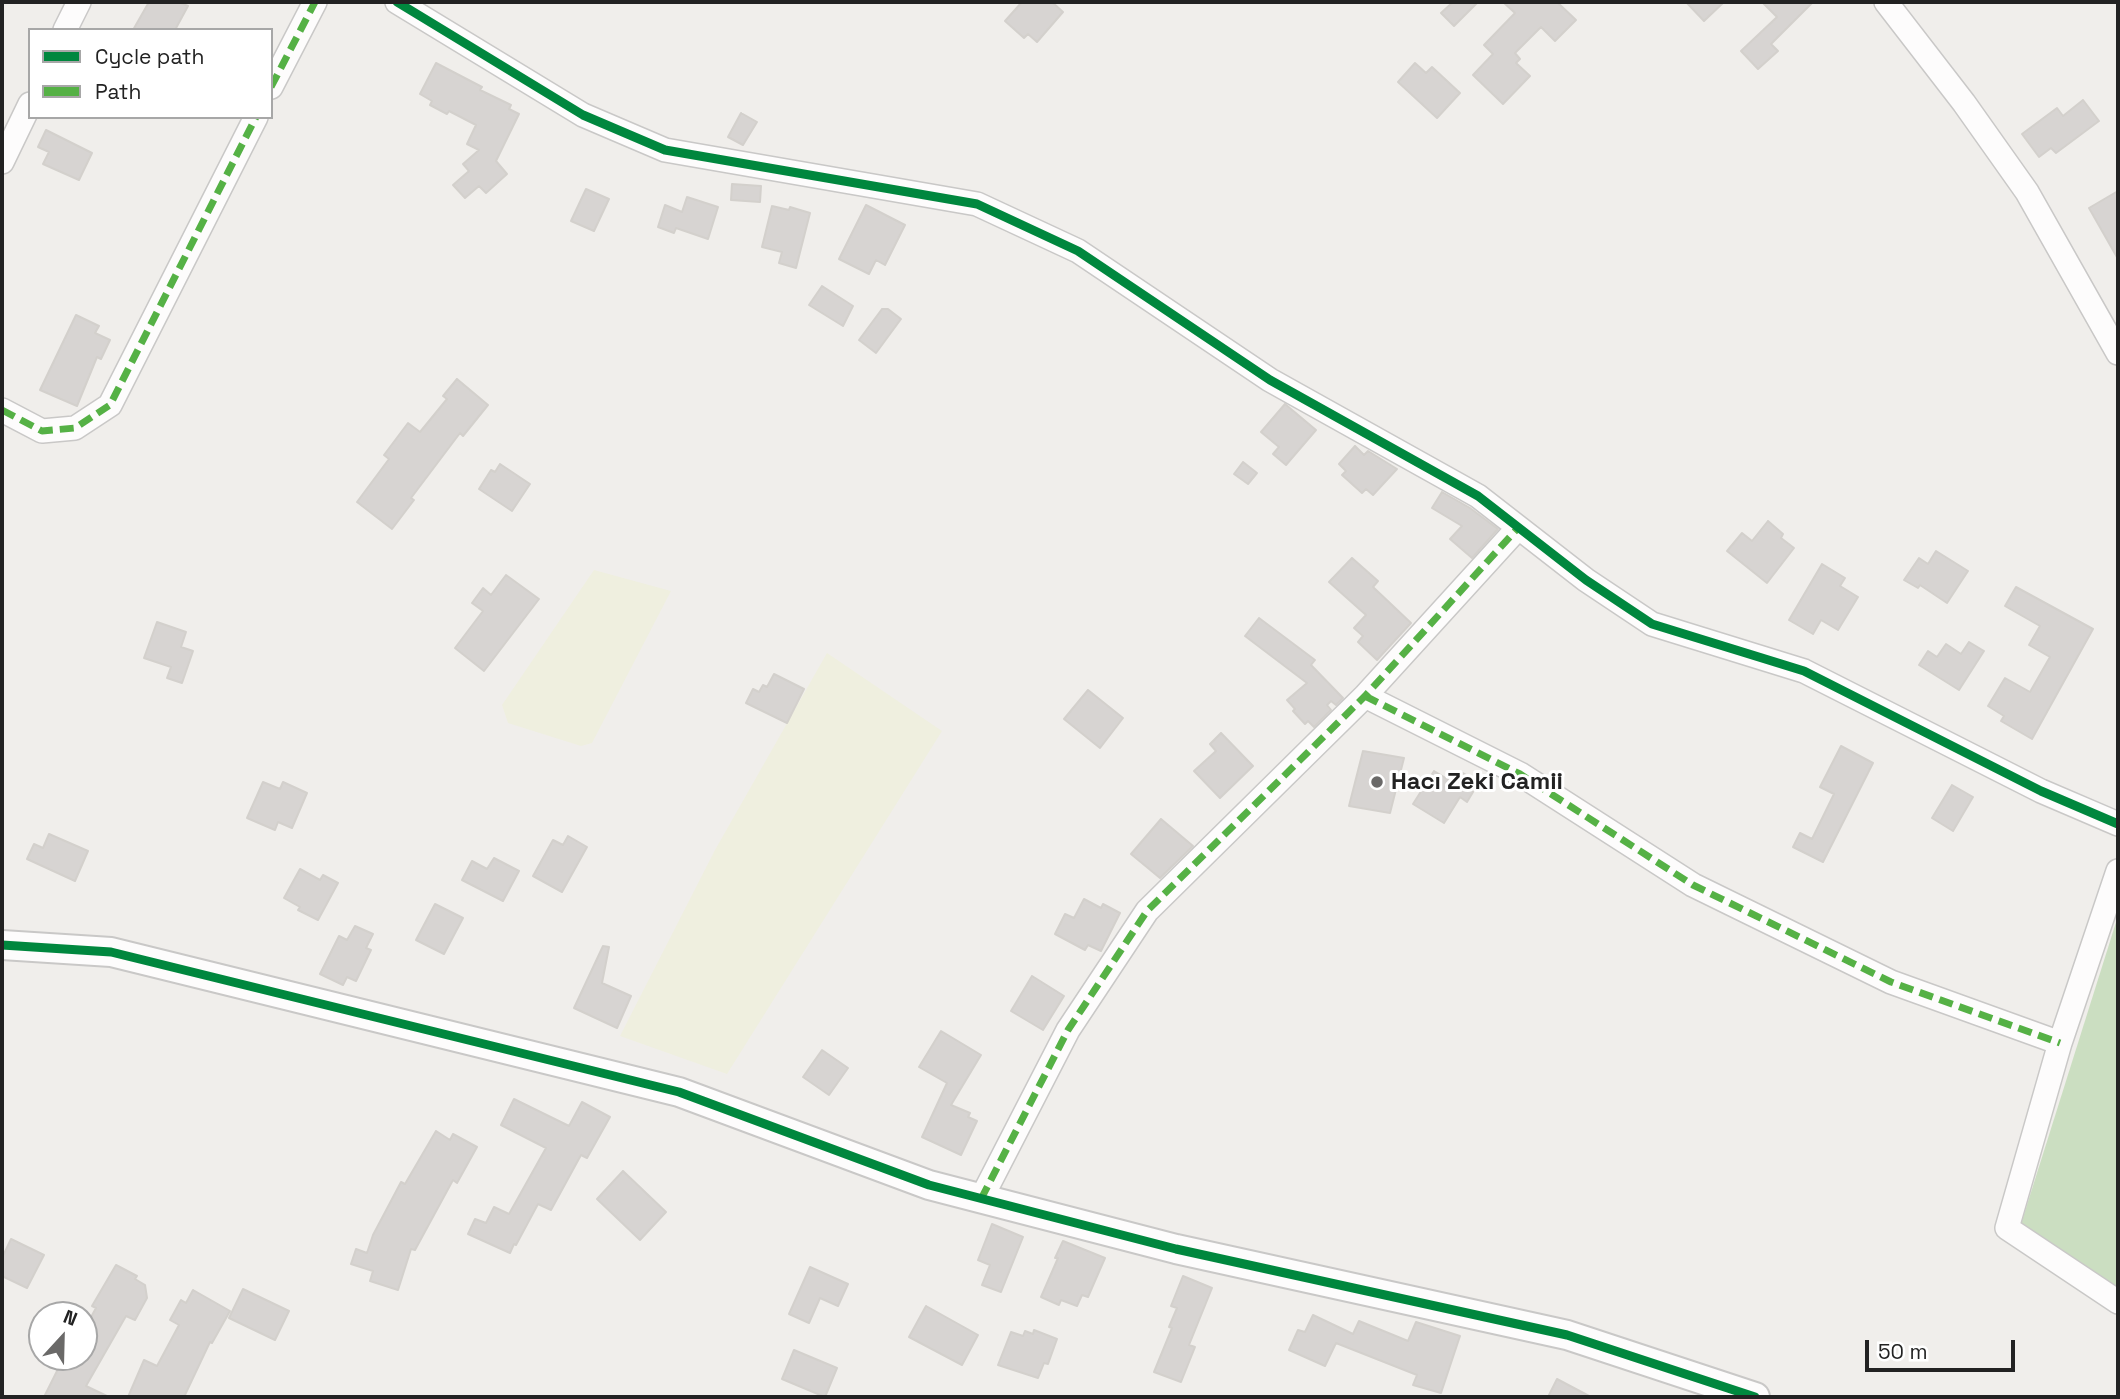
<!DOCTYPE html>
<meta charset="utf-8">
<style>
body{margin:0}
#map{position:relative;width:2120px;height:1399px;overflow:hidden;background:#f0eeeb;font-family:"Space Grotesk",sans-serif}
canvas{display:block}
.frame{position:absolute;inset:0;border:4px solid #222;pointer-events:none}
.legend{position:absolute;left:28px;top:28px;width:245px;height:91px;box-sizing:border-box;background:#fff;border:2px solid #a7a7a7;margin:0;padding:9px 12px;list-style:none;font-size:21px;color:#222}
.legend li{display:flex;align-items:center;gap:14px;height:35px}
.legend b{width:35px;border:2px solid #a7a7a7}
.north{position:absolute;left:28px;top:1301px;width:70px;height:70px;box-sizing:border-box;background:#fff;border:2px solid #a7a7a7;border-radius:50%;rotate:22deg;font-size:19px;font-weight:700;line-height:28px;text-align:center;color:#222}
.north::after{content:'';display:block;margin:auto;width:24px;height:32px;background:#6a6968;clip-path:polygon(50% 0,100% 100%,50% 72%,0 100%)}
.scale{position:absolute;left:1865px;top:1340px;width:150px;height:32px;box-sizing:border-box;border:4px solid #222;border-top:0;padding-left:9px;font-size:21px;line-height:24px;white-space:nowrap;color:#222;-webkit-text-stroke:5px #fff;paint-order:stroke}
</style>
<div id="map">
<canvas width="2120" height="1399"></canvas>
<div class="frame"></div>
<ul class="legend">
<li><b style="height:9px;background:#00873e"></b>Cycle path</li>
<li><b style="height:9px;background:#55b145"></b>Path</li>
</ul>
<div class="north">N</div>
<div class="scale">50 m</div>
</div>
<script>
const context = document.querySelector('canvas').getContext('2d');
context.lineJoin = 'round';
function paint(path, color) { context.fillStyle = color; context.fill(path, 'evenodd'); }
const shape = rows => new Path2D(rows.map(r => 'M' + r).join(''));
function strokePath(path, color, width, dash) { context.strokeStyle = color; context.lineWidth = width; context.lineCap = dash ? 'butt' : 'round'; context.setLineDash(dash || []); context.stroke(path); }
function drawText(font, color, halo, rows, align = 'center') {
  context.font = font + ' "Space Grotesk",sans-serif'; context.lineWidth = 6; context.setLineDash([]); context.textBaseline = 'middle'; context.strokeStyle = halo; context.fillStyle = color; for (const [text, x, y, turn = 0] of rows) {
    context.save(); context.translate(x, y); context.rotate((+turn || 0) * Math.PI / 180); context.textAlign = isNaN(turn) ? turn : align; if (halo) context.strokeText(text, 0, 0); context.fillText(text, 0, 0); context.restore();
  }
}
const farmland = shape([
 [594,570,671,591,592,743,581,746,508,723,502,705],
 [827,653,942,731,727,1074,620,1036,715,850]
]);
const forest = shape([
 [2118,916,2118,1287,2020,1227]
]);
const building = shape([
 [149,2,179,2,188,6,175,30,133,30,149,2],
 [1022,2,1052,2,1063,12,1037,42,1028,34,1024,38,1005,21,1022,2],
 [1453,2,1478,2,1454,26,1441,13,1453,2],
 [1503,2,1557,2,1576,20,1555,41,1541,27,1515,53,1520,59,1516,63,1530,76,1503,104,1473,75,1493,54,1484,45,1515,13,1503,2],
 [1686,2,1724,2,1704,21,1686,2],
 [1762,2,1813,2,1771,44,1778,51,1758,69,1741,51,1777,17,1762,2],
 [436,63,482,87,480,90,511,105,509,109,519,114,496,161,507,174,486,193,479,186,465,198,453,185,469,171,463,164,479,150,467,144,476,125,449,111,447,114,430,105,432,101,420,94,436,63],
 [1415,63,1426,73,1432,67,1460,93,1437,118,1398,82,1415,63],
 [2083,100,2099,121,2056,153,2051,148,2039,157,2022,134,2057,108,2063,116,2083,100],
 [741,113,757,122,743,145,728,137,741,113],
 [46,130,92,153,79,180,43,164,49,152,38,147,46,130],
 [732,184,761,186,760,202,731,200,732,184],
 [586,189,609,199,594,231,571,221,586,189],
 [2118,191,2118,259,2089,208,2118,191],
 [687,197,718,207,708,239,676,228,674,233,658,227,665,205,682,212,687,197],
 [866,205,905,225,885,265,876,260,869,274,839,259,866,205],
 [772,206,789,210,790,207,810,213,796,268,779,263,782,252,762,247,772,206],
 [822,286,853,306,843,326,809,305,822,286],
 [882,309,888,309,901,319,876,353,859,340,882,309],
 [76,315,99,326,95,333,110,340,101,359,97,357,77,406,40,390,76,315],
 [457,379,488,405,463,436,460,433,411,498,414,500,392,529,357,502,389,459,384,455,408,423,420,432,447,399,443,396,457,379],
 [1285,404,1316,430,1286,465,1273,454,1279,447,1261,432,1285,404],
 [1355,446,1364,455,1368,451,1397,469,1373,495,1366,489,1362,493,1342,475,1346,471,1339,464,1355,446],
 [1243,462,1257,473,1248,484,1234,474,1243,462],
 [500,464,530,484,512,511,479,489,491,470,495,472,500,464],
 [1442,492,1470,508,1498,529,1472,558,1450,539,1462,526,1432,508,1442,492],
 [1768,521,1783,534,1781,538,1794,548,1767,583,1727,551,1742,533,1752,541,1768,521],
 [1936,551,1968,571,1947,603,1920,585,1918,588,1904,580,1919,558,1928,564,1936,551],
 [1352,558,1378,581,1373,587,1411,623,1377,660,1358,642,1363,636,1354,628,1366,615,1329,582,1352,558],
 [1822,564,1845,578,1840,586,1858,597,1838,630,1821,620,1813,634,1789,620,1822,564],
 [506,575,539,599,484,671,455,648,483,611,472,603,483,588,491,595,506,575],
 [2016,587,2093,629,2032,739,2001,721,2004,716,1988,706,2005,678,2030,692,2050,657,2029,645,2040,626,2005,606,2016,587],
 [1259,618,1315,660,1311,665,1343,698,1336,705,1331,701,1327,705,1331,710,1314,727,1308,721,1305,724,1293,711,1295,709,1287,700,1307,683,1245,636,1259,618],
 [157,622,186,632,181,647,193,651,182,683,167,678,171,667,144,658,157,622],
 [1969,642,1984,651,1959,690,1919,665,1928,651,1937,657,1946,644,1961,654,1969,642],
 [774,674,804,689,787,723,746,703,753,689,759,692,763,685,767,687,774,674],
 [1088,690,1123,718,1100,748,1064,719,1088,690],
 [1221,733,1253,766,1220,798,1194,771,1216,751,1210,744,1221,733],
 [1841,746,1873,763,1823,862,1793,847,1800,833,1812,839,1834,794,1820,787,1841,746],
 [1363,751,1404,758,1390,813,1349,806,1363,751],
 [1434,771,1454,783,1461,772,1479,782,1467,802,1460,797,1444,823,1413,804,1434,771],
 [263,782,280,789,283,782,307,793,292,828,278,822,275,830,247,818,263,782],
 [1952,785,1973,797,1953,831,1932,818,1952,785],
 [1161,819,1193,846,1160,878,1131,854,1161,819],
 [49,834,88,851,75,881,27,859,34,844,43,848,49,834],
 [568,836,587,847,562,892,533,876,553,840,563,845,568,836],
 [494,858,519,871,503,901,462,880,472,861,487,869,494,858],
 [300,869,320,880,323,875,338,883,318,920,298,910,300,907,284,898,300,869],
 [1084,899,1101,908,1103,904,1120,913,1101,951,1088,945,1085,950,1055,934,1065,914,1074,918,1084,899],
 [435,904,463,918,444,954,416,940,435,904],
 [355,926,373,934,366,948,371,950,356,981,347,977,343,985,320,974,339,936,347,940,355,926],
 [603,946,609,947,602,983,631,996,617,1028,574,1008,603,946],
 [1032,976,1064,996,1043,1030,1011,1011,1032,976],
 [941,1031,981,1055,951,1105,970,1113,968,1117,977,1121,961,1155,922,1137,947,1083,919,1067,941,1031],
 [822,1050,848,1068,829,1095,803,1077,822,1050],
 [514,1099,569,1126,582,1102,610,1117,587,1158,581,1155,551,1210,538,1204,516,1245,514,1244,510,1253,468,1234,475,1219,486,1223,494,1207,509,1214,546,1148,501,1125,514,1099],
 [436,1131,450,1140,453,1134,477,1147,457,1183,453,1180,415,1250,411,1249,398,1290,370,1281,373,1271,351,1264,356,1249,367,1253,373,1235,401,1182,405,1184,436,1131],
 [623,1171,666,1212,640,1240,597,1199,623,1171],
 [992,1224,1023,1237,1001,1292,982,1285,990,1265,978,1260,992,1224],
 [11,1239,44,1255,27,1288,2,1276,2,1258,11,1239],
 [1063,1241,1105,1258,1088,1297,1082,1295,1077,1306,1061,1300,1059,1305,1041,1297,1058,1258,1055,1258,1063,1241],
 [116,1265,137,1276,135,1279,145,1285,147,1298,135,1320,126,1316,86,1386,109,1397,44,1397,64,1357,84,1357,84,1330,96,1308,92,1306,116,1265],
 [810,1267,848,1284,838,1306,820,1298,809,1323,789,1314,810,1267],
 [1183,1276,1212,1288,1189,1345,1195,1347,1181,1382,1154,1372,1172,1328,1169,1327,1177,1308,1171,1306,1183,1276],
 [243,1289,289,1311,275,1340,229,1318,243,1289],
 [193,1290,230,1311,212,1343,210,1342,184,1397,128,1397,144,1360,157,1366,179,1325,170,1320,181,1300,186,1303,193,1290],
 [926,1306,978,1335,962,1365,909,1337,926,1306],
 [1313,1315,1353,1334,1359,1321,1408,1341,1416,1322,1460,1336,1441,1393,1413,1385,1417,1375,1336,1343,1325,1366,1289,1350,1298,1330,1305,1332,1313,1315],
 [1034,1330,1057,1339,1048,1364,1044,1363,1038,1378,998,1365,1011,1332,1023,1336,1025,1331,1033,1334,1034,1330],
 [794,1350,837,1368,825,1397,782,1379,794,1350],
 [1557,1379,1591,1397,1548,1397,1557,1379]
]);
const minor = shape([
 [397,2,583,115,665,150,977,204,1078,251,1270,380,1478,496,1586,580,1652,624,1804,671,2041,791,2118,824],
 [1886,2,1964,103,2027,192,2118,353],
 [65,30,79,2],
 [271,87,315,2],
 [2,162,30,104],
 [2,410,42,431,75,428,110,405,256,117],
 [1365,696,1520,774,1693,885,1891,982,2060,1043],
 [2118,871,2060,1043,2007,1228,2118,1302],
 [981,1199,1068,1030,1147,911,1365,696,1518,528]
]);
const tertiary = shape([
 [2,945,111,952,679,1092,929,1185,1176,1249,1567,1335,1755,1397]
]);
const quiet = shape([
 [271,87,315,2],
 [2,410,42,431,75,428,110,405,256,117],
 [1365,696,1520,774,1693,885,1891,982,2060,1043],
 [981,1199,1068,1030,1147,911,1365,696,1518,528]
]);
const cycleway = shape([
 [397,2,583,115,665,150,977,204,1078,251,1270,380,1478,496,1586,580,1652,624,1804,671,2041,791,2118,824],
 [2,945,111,952,679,1092,929,1185,1176,1249,1567,1335,1755,1397]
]);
const markers = [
 [1377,782,7,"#6a6968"]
];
const poiNames = [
 ["Hacı Zeki Camii",1391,782]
];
paint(farmland, '#efefdf');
paint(forest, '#cbdec1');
paint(building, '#d7d4d2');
strokePath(building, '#d3d0cc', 2);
strokePath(minor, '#c9c8c7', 26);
strokePath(tertiary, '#c9c8c7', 32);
strokePath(minor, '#fdfcfc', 23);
strokePath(tertiary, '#fdfcfc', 28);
strokePath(quiet, '#55b145', 7, [14, 7]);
strokePath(cycleway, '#00873e', 9);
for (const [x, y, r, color] of markers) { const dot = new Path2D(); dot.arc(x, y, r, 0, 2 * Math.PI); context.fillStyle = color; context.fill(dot); strokePath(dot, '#fff', 2.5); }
drawText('bold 24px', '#222', '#fff', poiNames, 'left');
</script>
